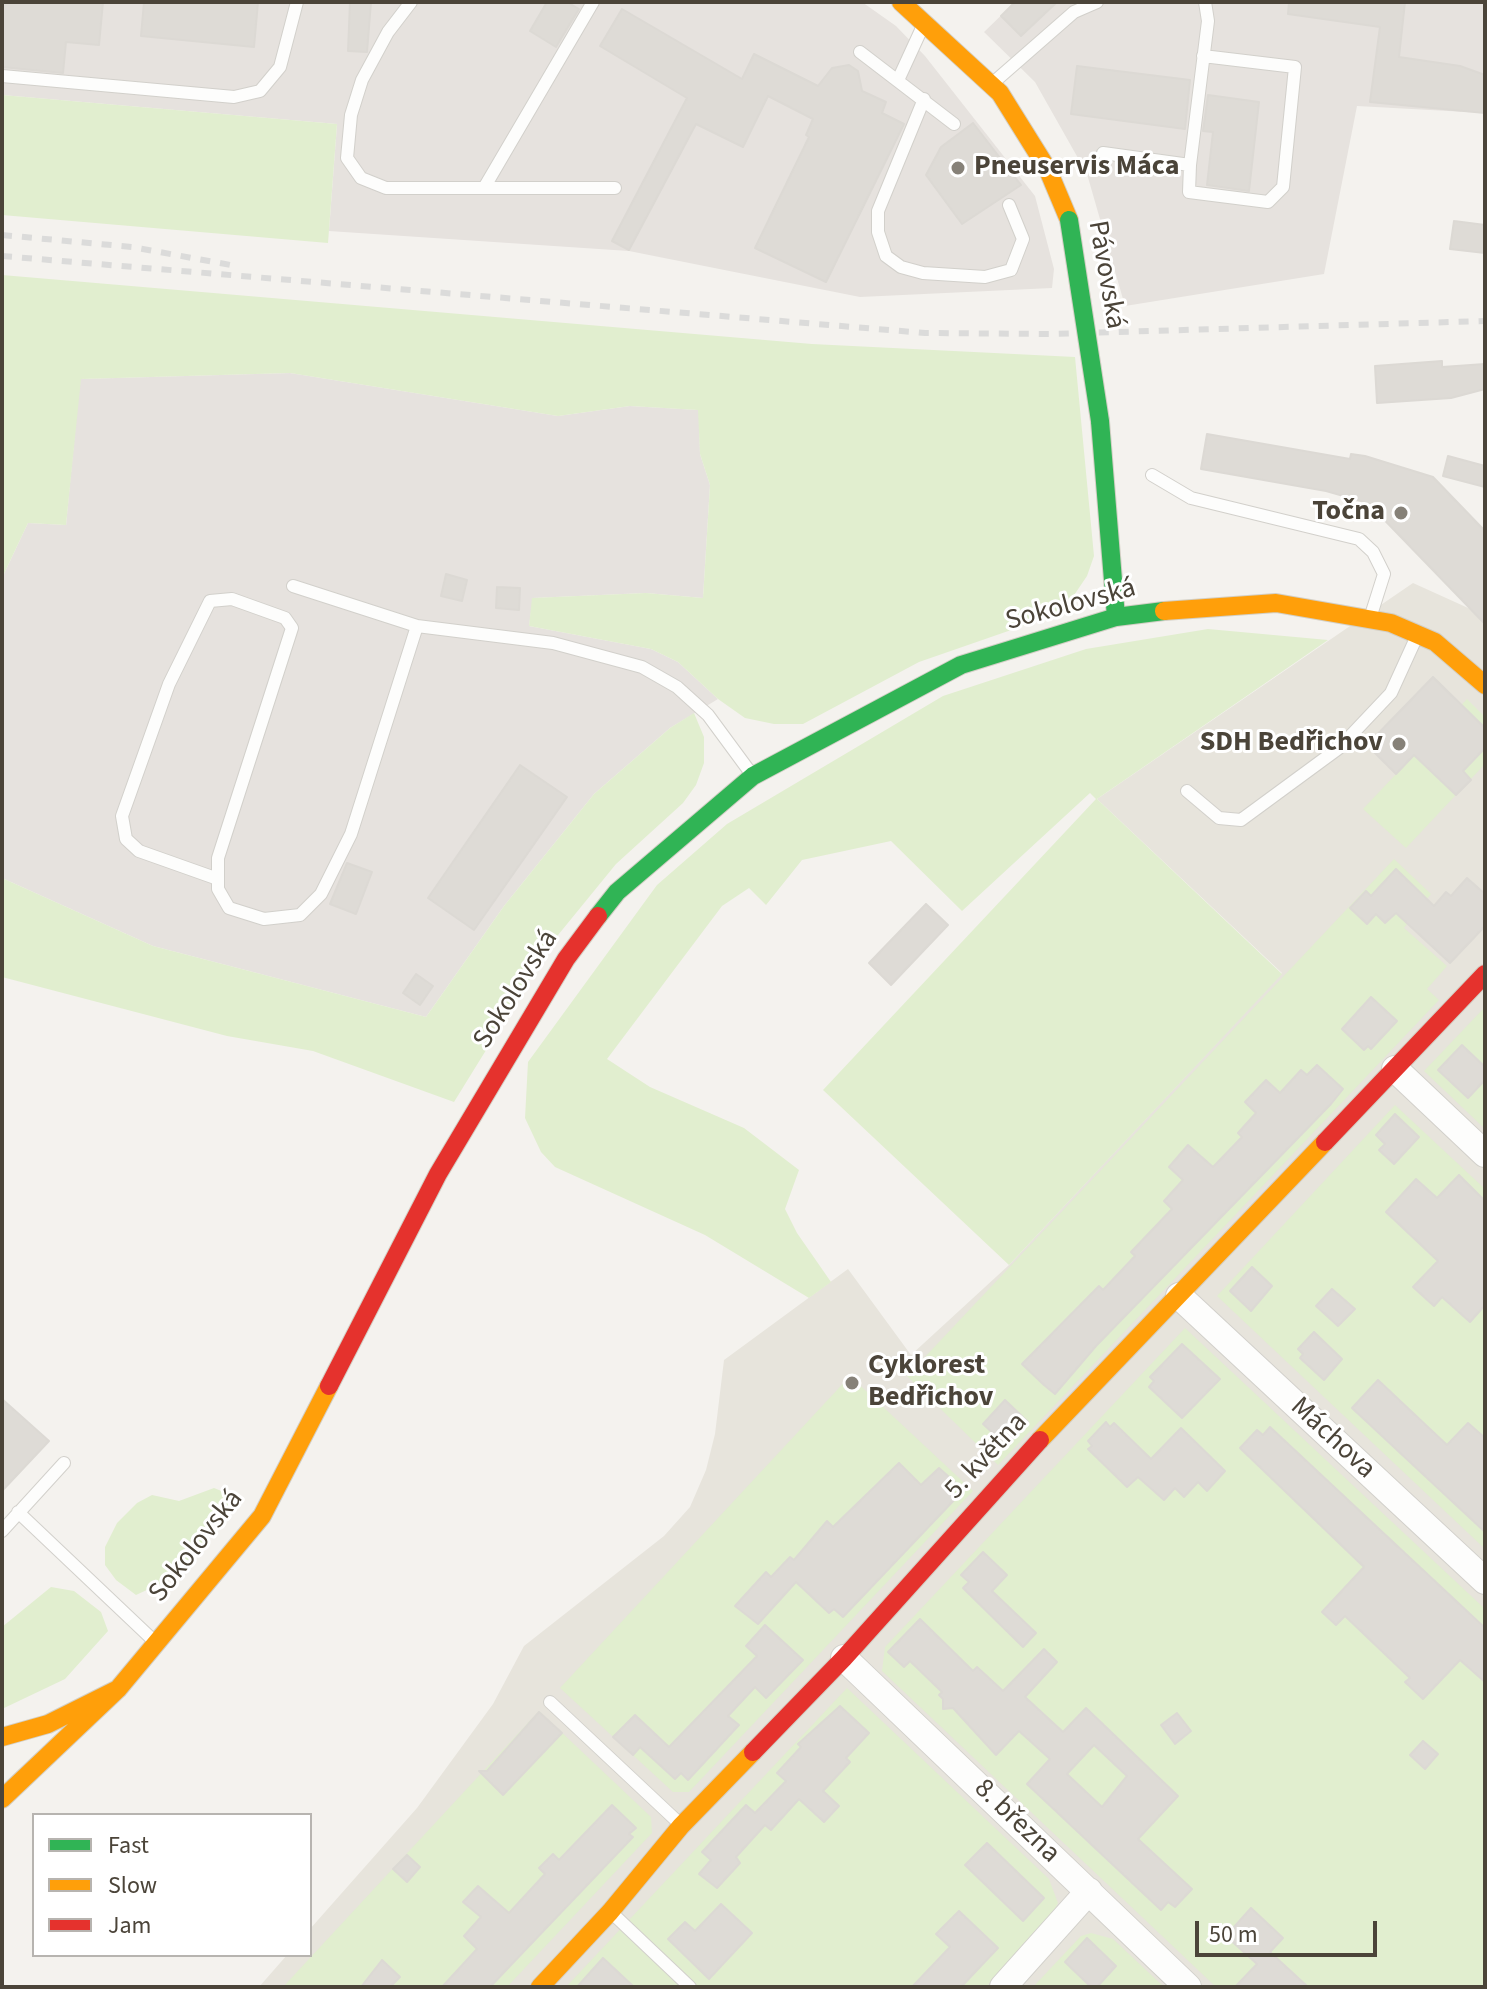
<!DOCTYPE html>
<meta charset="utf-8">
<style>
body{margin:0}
#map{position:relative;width:1487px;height:1989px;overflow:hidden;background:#f4f2ee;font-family:"Source Sans 3",sans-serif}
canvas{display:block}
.frame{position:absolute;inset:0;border:4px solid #4b4439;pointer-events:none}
.legend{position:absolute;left:32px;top:1813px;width:280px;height:144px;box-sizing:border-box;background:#fff;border:2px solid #b7b4b0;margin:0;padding:10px 14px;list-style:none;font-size:24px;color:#4b4439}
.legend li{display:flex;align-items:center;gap:16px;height:40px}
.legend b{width:40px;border:2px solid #b7b4b0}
.scale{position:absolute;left:1195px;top:1921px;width:182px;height:36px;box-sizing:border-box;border:4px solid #4b4439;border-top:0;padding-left:10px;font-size:24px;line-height:28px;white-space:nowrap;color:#4b4439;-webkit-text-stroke:6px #fff;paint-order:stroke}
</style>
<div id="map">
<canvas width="1487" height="1989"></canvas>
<div class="frame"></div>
<ul class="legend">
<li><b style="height:10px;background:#30b455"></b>Fast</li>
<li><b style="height:10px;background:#ff9f0a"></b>Slow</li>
<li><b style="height:10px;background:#e5322d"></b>Jam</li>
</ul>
<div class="scale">50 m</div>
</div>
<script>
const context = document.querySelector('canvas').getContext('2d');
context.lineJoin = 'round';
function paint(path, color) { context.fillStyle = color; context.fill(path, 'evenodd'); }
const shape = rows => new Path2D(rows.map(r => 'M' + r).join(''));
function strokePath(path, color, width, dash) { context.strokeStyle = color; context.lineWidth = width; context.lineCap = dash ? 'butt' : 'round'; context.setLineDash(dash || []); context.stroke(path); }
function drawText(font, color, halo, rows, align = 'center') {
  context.font = font + ' "Source Sans 3",sans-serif'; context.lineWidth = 6; context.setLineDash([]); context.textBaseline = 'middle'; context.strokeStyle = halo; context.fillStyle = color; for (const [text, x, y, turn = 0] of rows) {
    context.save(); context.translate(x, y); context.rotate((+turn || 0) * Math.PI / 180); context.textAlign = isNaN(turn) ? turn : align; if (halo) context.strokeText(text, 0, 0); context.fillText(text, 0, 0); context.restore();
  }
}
const residential = shape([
 [1413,583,1477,612,1485,620,1485,1987,259,1987,287,1955,310,1955,310,1929,417,1808,493,1704,524,1646,664,1536,690,1507,706,1470,715,1434,724,1360,848,1269,911,1355,1009,1265,1282,973,1097,799]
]);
const industrial = shape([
 [2,2,862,2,896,26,925,56,1035,196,1054,269,1052,288,860,297,629,251,329,231,337,124,2,95],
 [1015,2,1485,2,1485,113,1357,106,1324,274,1125,306,1087,174,1035,82,984,32],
 [290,373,558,416,630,406,699,410,700,454,710,485,703,598,646,593,533,598,529,626,651,649,678,662,718,699,670,728,594,794,504,906,426,1017,153,946,2,878,2,578,28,523,66,525,80,379]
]);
const green = shape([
 [2,95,337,124,328,243,2,215],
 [2,275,812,344,1075,357,1094,556,1087,576,1066,607,1040,620,919,662,803,724,774,724,745,718,718,699,678,662,651,649,529,626,532,598,646,593,703,598,710,485,700,454,698,410,630,406,558,416,290,373,81,379,66,525,28,523,2,578],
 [1208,629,1328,640,1097,799,1282,974,1009,1265,823,1090,1096,799,1090,793,962,911,891,841,802,860,766,905,749,888,722,906,607,1059,650,1087,744,1128,799,1170,785,1209,797,1233,831,1282,809,1298,705,1235,555,1167,541,1152,525,1118,528,1062,657,885,727,824,943,696,1086,649],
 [1467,699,1485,717,1485,764,1406,848,1363,809],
 [694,713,704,737,704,763,696,785,683,803,616,864,554,940,454,1102,313,1051,227,1036,2,977,2,878,153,946,426,1017,504,906,594,794,670,728],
 [1394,859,1431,894,1404,928,1447,966,1427,989,1439,1000,998,1465,907,1376],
 [1485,1007,1485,1129,1424,1071],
 [1395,1105,1485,1189,1485,1549,1217,1296],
 [1185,1328,1485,1609,1485,1987,1216,1987,882,1671,885,1647],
 [850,1376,973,1491,689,1792,673,1792,560,1688],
 [214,1488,229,1494,228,1511,183,1573,136,1595,116,1580,105,1565,105,1547,117,1523,137,1503,152,1495,179,1501],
 [51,1587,74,1591,101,1612,108,1631,65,1679,2,1709,2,1627],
 [847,1688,1049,1879,1058,1903,1049,1921,986,1987,566,1987],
 [539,1711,651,1817,652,1833,507,1987,283,1987],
 [1091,1933,1113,1939,1164,1987,1033,1987,1081,1936]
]);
const building = shape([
 [2,2,103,2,99,45,66,42,63,73,2,67,2,2],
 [144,2,258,2,254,47,141,36,144,2],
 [350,2,371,2,367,52,348,51,350,2],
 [547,2,567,2,579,9,556,47,530,31,547,2],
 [1015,2,1057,2,1021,36,1001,16,1015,2],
 [1289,2,1405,2,1399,57,1460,66,1485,75,1485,113,1370,102,1380,27,1288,14,1289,2],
 [622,9,742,79,754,54,818,86,832,68,849,65,858,71,862,91,886,102,882,113,904,124,826,282,755,248,809,137,806,135,813,119,768,96,743,147,696,124,629,250,612,241,687,98,600,46,622,9],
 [1077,66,1190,80,1185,129,1071,114,1077,66],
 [1208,95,1259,102,1249,191,1207,185,1213,132,1203,131,1208,95],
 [973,123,1021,185,962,224,926,175,941,147,973,123],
 [1454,221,1485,225,1485,253,1450,249,1454,221],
 [1442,361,1442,367,1485,364,1485,389,1451,398,1377,403,1375,366,1442,361],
 [1207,434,1350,459,1351,454,1365,456,1433,477,1485,531,1485,624,1368,503,1326,491,1201,469,1207,434],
 [1448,456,1485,466,1485,487,1443,476,1448,456],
 [446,574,467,580,462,601,441,596,446,574],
 [497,587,520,588,519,610,496,608,497,587],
 [1433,677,1485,728,1485,748,1463,771,1471,780,1456,795,1414,755,1396,774,1367,745,1433,677],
 [520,765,567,797,474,930,428,898,520,765],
 [347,863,372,872,356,914,330,904,347,863],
 [1396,869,1434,906,1446,892,1451,896,1467,878,1485,894,1485,926,1450,963,1396,913,1385,923,1376,914,1367,924,1350,908,1366,891,1371,896,1396,869],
 [926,904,948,925,891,985,869,963,926,904],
 [416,974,433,986,420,1005,403,993,416,974],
 [1371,997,1397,1021,1371,1049,1368,1046,1364,1050,1342,1029,1371,997],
 [1462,1045,1485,1067,1485,1080,1468,1098,1438,1070,1462,1045],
 [1317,1065,1343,1089,1331,1104,1096,1346,1055,1394,1044,1385,1022,1364,1099,1286,1103,1290,1135,1256,1131,1252,1172,1209,1164,1201,1183,1180,1169,1167,1188,1145,1213,1167,1242,1137,1238,1133,1256,1113,1245,1102,1266,1080,1280,1093,1301,1070,1307,1075,1317,1065],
 [1395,1114,1419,1137,1394,1164,1379,1150,1385,1144,1376,1135,1395,1114],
 [1459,1175,1485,1201,1485,1305,1470,1322,1442,1297,1434,1306,1413,1287,1438,1261,1386,1212,1416,1179,1437,1198,1459,1175],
 [1252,1267,1272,1286,1251,1311,1230,1291,1252,1267],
 [1332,1289,1355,1309,1338,1326,1316,1306,1332,1289],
 [1314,1332,1342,1359,1324,1380,1300,1358,1303,1354,1298,1349,1314,1332],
 [1182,1344,1220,1379,1182,1418,1149,1387,1154,1381,1150,1377,1182,1344],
 [1378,1380,1447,1445,1468,1423,1485,1438,1485,1532,1352,1408,1378,1380],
 [2,1399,49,1441,2,1491,2,1399],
 [1005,1400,1028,1422,1006,1445,983,1424,1005,1400],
 [1106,1422,1110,1427,1114,1423,1151,1459,1181,1428,1225,1471,1207,1491,1198,1482,1184,1497,1175,1488,1164,1500,1138,1477,1127,1487,1088,1449,1092,1446,1088,1441,1106,1422],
 [1270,1427,1485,1628,1485,1682,1460,1660,1423,1699,1405,1682,1410,1678,1345,1616,1336,1625,1322,1612,1364,1567,1240,1448,1257,1430,1263,1435,1270,1427],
 [899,1463,921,1485,939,1468,958,1485,951,1492,957,1497,843,1617,834,1609,829,1613,796,1582,758,1624,735,1606,766,1572,771,1577,790,1557,794,1560,827,1521,833,1527,899,1463],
 [983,1552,1007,1575,992,1591,1036,1633,1023,1647,963,1588,969,1582,961,1575,983,1552],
 [920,1619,973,1671,977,1667,1003,1691,1044,1649,1057,1662,1025,1697,1063,1732,1086,1708,1178,1796,1138,1839,1192,1889,1175,1907,1168,1902,1161,1910,1027,1784,1050,1759,1019,1731,996,1755,953,1708,943,1709,943,1699,939,1695,942,1692,910,1661,904,1667,888,1652,920,1619],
 [1094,1745,1127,1776,1102,1807,1067,1774,1094,1745],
 [765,1625,803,1660,766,1698,755,1687,728,1716,739,1725,688,1780,681,1773,675,1779,640,1747,633,1755,613,1737,635,1715,669,1747,757,1656,746,1646,765,1625],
 [840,1706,869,1733,846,1758,850,1762,823,1791,839,1806,824,1822,799,1799,771,1830,765,1825,736,1857,740,1863,717,1888,699,1874,711,1860,702,1852,746,1805,755,1813,786,1781,777,1773,801,1747,798,1744,840,1706],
 [539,1712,562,1733,503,1795,479,1771,487,1771,539,1712],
 [1177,1713,1191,1731,1175,1744,1161,1725,1177,1713],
 [1423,1741,1438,1754,1425,1769,1410,1755,1423,1741],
 [612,1805,636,1828,629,1834,633,1837,490,1987,442,1987,477,1949,464,1936,481,1917,463,1902,478,1886,509,1913,545,1874,539,1868,553,1854,559,1860,612,1805],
 [987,1843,1044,1898,1023,1921,965,1865,987,1843],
 [407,1855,420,1867,407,1882,393,1869,407,1855],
 [721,1904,752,1933,709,1979,668,1939,685,1922,695,1931,721,1904],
 [1251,1908,1283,1938,1270,1952,1308,1987,1235,1987,1257,1964,1226,1936,1251,1908],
 [959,1911,998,1948,961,1987,912,1987,950,1947,936,1934,959,1911],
 [1087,1938,1116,1966,1097,1987,1091,1987,1065,1962,1087,1938],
 [603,1958,634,1987,577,1987,603,1958],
 [382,1960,400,1977,390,1987,361,1987,382,1960]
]);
const lane = shape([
 [411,2,388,32,362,80,351,115,347,158,361,178,386,188,615,188],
 [860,52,954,124],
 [2,76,234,97,260,91,280,67,297,2],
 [899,78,922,28],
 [994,82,1074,12,1097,2],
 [924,99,878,211,878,232,886,256,901,267,923,273,985,277,1011,270,1023,239,1009,205],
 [1103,153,1190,165,1208,21,1205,2],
 [1190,165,1189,192,1268,202,1283,187,1295,67,1203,56],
 [484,188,593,2],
 [1152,475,1191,498,1359,539,1373,552,1384,574,1371,615],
 [293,586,417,626,553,643,642,667,677,687,708,715,750,772],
 [1187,791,1219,818,1241,820,1339,748,1391,693,1417,636],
 [218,879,139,851,126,839,122,816,169,684,210,601,232,599,285,618,292,628,218,858,218,889,229,908,264,919,300,915,321,894,351,834,417,626],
 [18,1512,153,1640],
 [2,1531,64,1463],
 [550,1702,679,1823],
 [613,1914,690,1987]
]);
const street = shape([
 [1395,1069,1485,1154],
 [1179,1296,1485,1581],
 [844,1658,1188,1987],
 [1003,1987,1089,1891]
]);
const fast = shape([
 [1100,421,1116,617],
 [598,916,617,892,753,776,961,665,1116,617,1164,611]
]);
const slow = shape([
 [901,2,1000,93,1048,170,1069,220],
 [1164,611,1276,603,1391,623,1435,642,1485,685],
 [1040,1440,1325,1142],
 [2,1737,48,1724,118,1689],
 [2,1799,118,1689,262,1516,329,1386],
 [540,1987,610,1912,681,1826,753,1752]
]);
const jam = shape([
 [1325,1142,1485,974],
 [329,1386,438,1174,566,959,598,916],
 [753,1752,844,1658,1040,1440]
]);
const rail = shape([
 [2,235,132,247,236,266],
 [2,256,925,333,1050,334,1485,321]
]);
const fastBridge = shape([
 [1069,220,1100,421]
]);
const markers = [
 [958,168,8,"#868178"],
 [1401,513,8,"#868178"],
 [1399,744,8,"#868178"],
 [852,1383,8,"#868178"]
];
const poiNames = [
 ["Pneuservis Máca",974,168],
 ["Točna",1385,513,"right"],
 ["SDH Bedřichov",1383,744,"right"],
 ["Cyklorest",868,1367],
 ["Bedřichov",868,1399]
];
const streetNames = [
 ["Pávovská",1105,275,80],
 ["Sokolovská",1071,606,-15],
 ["Sokolovská",517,990,-58],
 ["Máchova",1332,1439,43],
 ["5. května",987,1457,-47],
 ["Sokolovská",197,1547,-52],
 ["8. března",1016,1822,44]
];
paint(residential, '#e7e4dc');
paint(industrial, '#e6e2de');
paint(green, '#e1eecf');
paint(building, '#dedbd6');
strokePath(building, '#dcd9d4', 2);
strokePath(lane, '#d2d0cb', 14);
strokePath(street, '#d2d0cb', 28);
strokePath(fast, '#d3cfc5', 20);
strokePath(slow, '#d3cfc5', 20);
strokePath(jam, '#d3cfc5', 20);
strokePath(lane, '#fdfdfc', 12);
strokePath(street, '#fdfdfc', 26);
strokePath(fast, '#30b455', 18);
strokePath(slow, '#ff9f0a', 18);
strokePath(jam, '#e5322d', 18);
strokePath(rail, '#dbdbda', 6, [10, 10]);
strokePath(fastBridge, '#d3cfc5', 20, []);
strokePath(fastBridge, '#30b455', 18);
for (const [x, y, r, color] of markers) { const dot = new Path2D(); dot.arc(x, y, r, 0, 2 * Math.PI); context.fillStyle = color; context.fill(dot); strokePath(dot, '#fff', 3); }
drawText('bold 28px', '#4b4439', '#fff', poiNames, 'left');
drawText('28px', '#4b4439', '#fff', streetNames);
</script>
